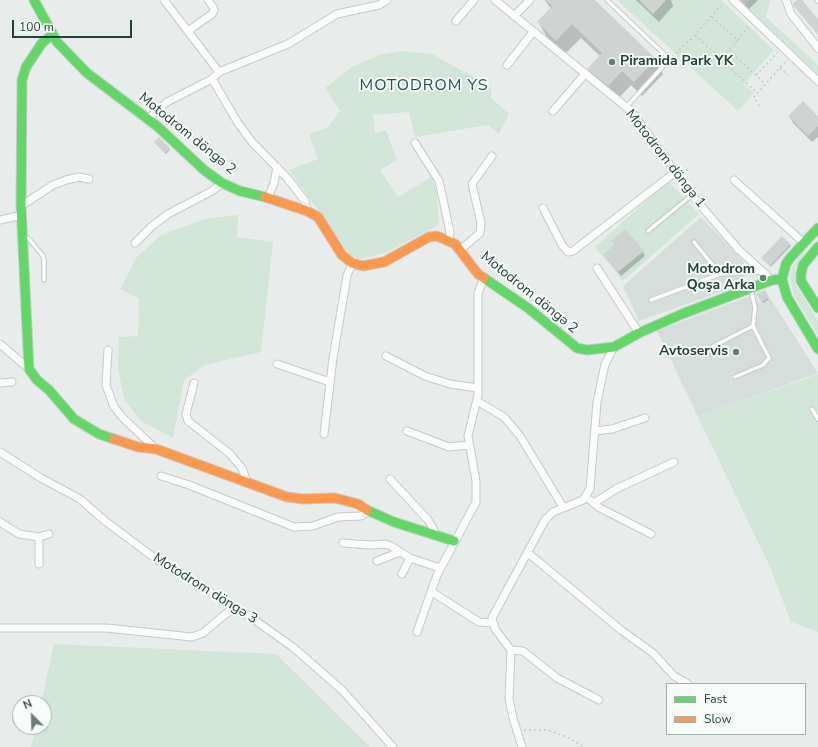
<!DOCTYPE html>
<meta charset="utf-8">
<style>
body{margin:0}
#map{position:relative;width:818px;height:747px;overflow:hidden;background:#e8edeb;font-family:"Nunito Sans",sans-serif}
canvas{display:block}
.legend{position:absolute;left:666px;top:683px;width:140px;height:52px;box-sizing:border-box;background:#f7fbf9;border:1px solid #a3b1ad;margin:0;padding:5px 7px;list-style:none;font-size:12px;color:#24423a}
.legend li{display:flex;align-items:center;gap:8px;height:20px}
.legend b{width:20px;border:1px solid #a3b1ad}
.north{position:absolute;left:12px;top:695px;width:40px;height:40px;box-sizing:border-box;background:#f7fbf9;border:1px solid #a3b1ad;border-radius:50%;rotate:337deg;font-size:11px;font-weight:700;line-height:16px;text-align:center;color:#24423a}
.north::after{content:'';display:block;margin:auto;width:14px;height:18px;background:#697e78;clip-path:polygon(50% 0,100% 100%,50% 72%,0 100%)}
.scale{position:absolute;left:12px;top:20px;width:120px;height:18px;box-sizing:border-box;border:2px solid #24423a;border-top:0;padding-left:5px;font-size:12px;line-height:14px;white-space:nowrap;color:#24423a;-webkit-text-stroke:3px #f7fbf9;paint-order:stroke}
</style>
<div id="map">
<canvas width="818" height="747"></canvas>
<ul class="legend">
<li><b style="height:5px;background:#63d668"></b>Fast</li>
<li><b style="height:5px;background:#ff974d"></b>Slow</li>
</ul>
<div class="north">N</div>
<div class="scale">100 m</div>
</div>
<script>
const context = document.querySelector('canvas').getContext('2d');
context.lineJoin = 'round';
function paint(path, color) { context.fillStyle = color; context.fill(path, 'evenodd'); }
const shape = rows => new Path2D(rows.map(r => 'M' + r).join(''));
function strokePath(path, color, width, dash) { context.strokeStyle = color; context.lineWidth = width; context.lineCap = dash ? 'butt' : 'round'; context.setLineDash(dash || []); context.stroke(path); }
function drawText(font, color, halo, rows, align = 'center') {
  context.font = font + ' "Nunito Sans",sans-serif'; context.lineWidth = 4; context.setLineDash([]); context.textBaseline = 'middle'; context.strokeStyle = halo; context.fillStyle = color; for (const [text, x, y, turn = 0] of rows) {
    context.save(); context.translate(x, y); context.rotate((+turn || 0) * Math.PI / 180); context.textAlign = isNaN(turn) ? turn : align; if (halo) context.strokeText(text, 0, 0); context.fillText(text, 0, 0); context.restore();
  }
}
const built = shape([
 [701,217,744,262,743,284,639,321,623,286],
 [755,294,760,303,770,298,818,373,698,417,657,331]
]);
const green = shape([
 [617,0,721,0,774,50,744,84,754,93,738,111],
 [750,0,770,0,766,17,818,65,818,74,745,5],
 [402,51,432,54,491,87,491,98,509,114,499,134,488,125,415,137,409,112,373,115,375,133,386,130,397,160,380,170,398,197,431,177,437,192,439,225,385,253,359,259,350,255,289,170,318,159,309,134,328,127,340,111,325,88,352,67,379,55],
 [668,181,699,214,623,281,595,247],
 [238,215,237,237,273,242,261,352,205,365,184,380,173,438,141,421,124,399,118,368,119,337,138,336,139,299,120,289,136,258,161,235,205,219],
 [802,253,804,254,795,267,796,285,818,321,818,335,794,296,792,288,790,278,792,268],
 [818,374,818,632,791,622,770,567,698,417],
 [54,644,276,654,370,747,31,747,36,727,44,727,44,703,41,703]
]);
const shadow = shape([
 [545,0,593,0,655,60,663,74,642,96,631,85,617,100,597,83,588,69,600,56,581,38,565,54,547,37,538,22,551,9],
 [636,0,671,0,673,6,659,22],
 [740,0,758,0,749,9],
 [789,116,818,118,818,137,812,142,793,123],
 [156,144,169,148,170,150,166,154],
 [613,241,643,252,645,256,621,276,604,255,615,245],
 [790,244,791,246,771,267,762,258],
 [765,291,769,299,763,303,758,294]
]);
const building = shape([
 [546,0,595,0,656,59,634,82,622,71,608,86,587,69,602,53,572,24,556,41,537,22,552,6],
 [639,0,666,0,653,14],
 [797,0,802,0,818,19,818,35,793,5,793,3],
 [803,101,818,116,818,126,808,136,788,116],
 [159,137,170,148,165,153,154,142],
 [625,229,644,251,618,272,603,254,615,245,611,241],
 [782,236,790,244,770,266,761,258],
 [765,290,769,297,761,302,756,294]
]);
const path = shape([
 [712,17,738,40,721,59],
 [695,35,757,93],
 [738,40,749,26],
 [729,50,765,84],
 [672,57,695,35,721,5],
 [780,68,788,75],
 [756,75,778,52],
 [759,106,754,97,786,61],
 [524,730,547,730,567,737,584,747]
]);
const lane = shape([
 [607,0,665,55,666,59,666,63,626,107],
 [817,0,818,1],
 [648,231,692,195],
 [23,235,29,239,43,256,44,260,44,280],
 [694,242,720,274],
 [651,300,720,274,762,272],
 [700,353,753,326,755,308,751,290],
 [735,377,763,365,769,358,753,326],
 [812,409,818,419]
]);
const street = shape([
 [164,0,219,72],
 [495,0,631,111,695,199,739,250,772,280],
 [733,0,818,81],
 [786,0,791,14,818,48],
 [514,16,530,0],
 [456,21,474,0],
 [188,31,212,14,214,10,213,7,208,0],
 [507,65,533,32],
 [212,79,238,123,252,142,288,179,305,201,307,211],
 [553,111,585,74],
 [148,119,167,102,212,79,219,72,288,44,337,14,379,5,387,0],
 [415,143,439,181,450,232,449,240],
 [734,180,804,243],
 [268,198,274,183,277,167],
 [21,206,53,185,66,180,79,177,89,179],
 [543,208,562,245,568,252,573,251,674,173],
 [0,220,22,215],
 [135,243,151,227,168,214,212,191,222,183],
 [460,250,480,233,481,223,472,184,492,156],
 [597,268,639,333],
 [0,344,29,369],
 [108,350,106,385,114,407,124,419,156,449],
 [386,356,425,376,450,384,478,388],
 [277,364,330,382],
 [0,383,12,382],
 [194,383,186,414,188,421,229,453,242,468,247,482],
 [477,401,504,417,520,436,563,507],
 [407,431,449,447,469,445],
 [595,431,612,429,645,418],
 [324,434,333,358,347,276,352,263],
 [0,452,41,478,80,499,105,521,156,559,249,616,294,648,342,690,393,747],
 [161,476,189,485,294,527,313,526,338,517,361,516,369,511],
 [390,479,428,520,434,530,435,535],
 [590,500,600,508,651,534],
 [594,503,616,489,674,462],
 [0,522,19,534,39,537,49,534],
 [343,543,370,545,385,544,391,546,410,558,440,568],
 [528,553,621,630,653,653,674,676,688,684],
 [377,561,400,552],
 [39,564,39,537],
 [402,574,410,558],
 [432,592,479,622,492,623],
 [0,628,106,628,192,637,203,633,234,607],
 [417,632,437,575,476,502,476,481,468,436,478,395,478,293,484,278],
 [511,650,523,651,557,678,599,700],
 [522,747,513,718,509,699,511,650,495,629,492,618,545,520,553,512,583,500,590,489,597,402,605,364,614,347]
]);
const fast = shape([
 [34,0,57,42,87,73,157,126,204,170,222,183,240,191,265,197],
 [52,35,42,43,26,67,22,80,21,206,29,369,37,380,49,390,74,419,99,434,114,439],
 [818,228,790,258,786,264,782,279,787,297,818,349],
 [818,247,803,265,801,274,801,281,818,308],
 [484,278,528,308,577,348,587,350,614,347,639,333,682,314,772,280,782,279],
 [367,510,394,522,454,541]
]);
const slow = shape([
 [265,197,307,211,318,217,342,255,352,263,363,266,384,262,429,237,437,236,455,244,478,274,484,278],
 [114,439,138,447,156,449,287,497,303,499,335,498,358,504,367,510]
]);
const markers = [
 [612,62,4,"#697e78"],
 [763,278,4,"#697e78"],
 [736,352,4,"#697e78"]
];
const poiNames = [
 ["Piramida Park YK",620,62,"left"],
 ["Motodrom",755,270],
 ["Qoşa Arka",755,286],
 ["Avtoservis",728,352]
];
const streetNames = [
 ["Motodrom döngə 2",187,134,39],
 ["Motodrom döngə 1",665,159,52],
 ["Motodrom döngə 2",529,293,39],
 ["Motodrom döngə 3",205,589,32]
];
const quarterNames = [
 ["MOTODROM YS",424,86]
];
paint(built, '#d6dedb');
paint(green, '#d1e6d8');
paint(shadow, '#0003');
paint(building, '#cfd4d2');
strokePath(lane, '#c5cac8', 5.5);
strokePath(street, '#c5cac8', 9);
strokePath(fast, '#c3cbc8', 11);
strokePath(slow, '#c3cbc8', 11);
strokePath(path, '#c3ccca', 1.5, [2, 3]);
strokePath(lane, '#fcfcfc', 3.5);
strokePath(street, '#fcfcfc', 7);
strokePath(fast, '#63d668', 9);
strokePath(slow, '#ff974d', 9);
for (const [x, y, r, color] of markers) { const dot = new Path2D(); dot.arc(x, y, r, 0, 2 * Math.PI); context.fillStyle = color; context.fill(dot); strokePath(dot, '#f7fbf9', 1.5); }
drawText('bold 14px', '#24423a', '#f7fbf9', poiNames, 'right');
drawText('14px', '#24423a', '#f7fbf9', streetNames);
context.letterSpacing = '1px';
drawText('16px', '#1f5548', '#f7fbf9', quarterNames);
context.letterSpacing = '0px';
</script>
